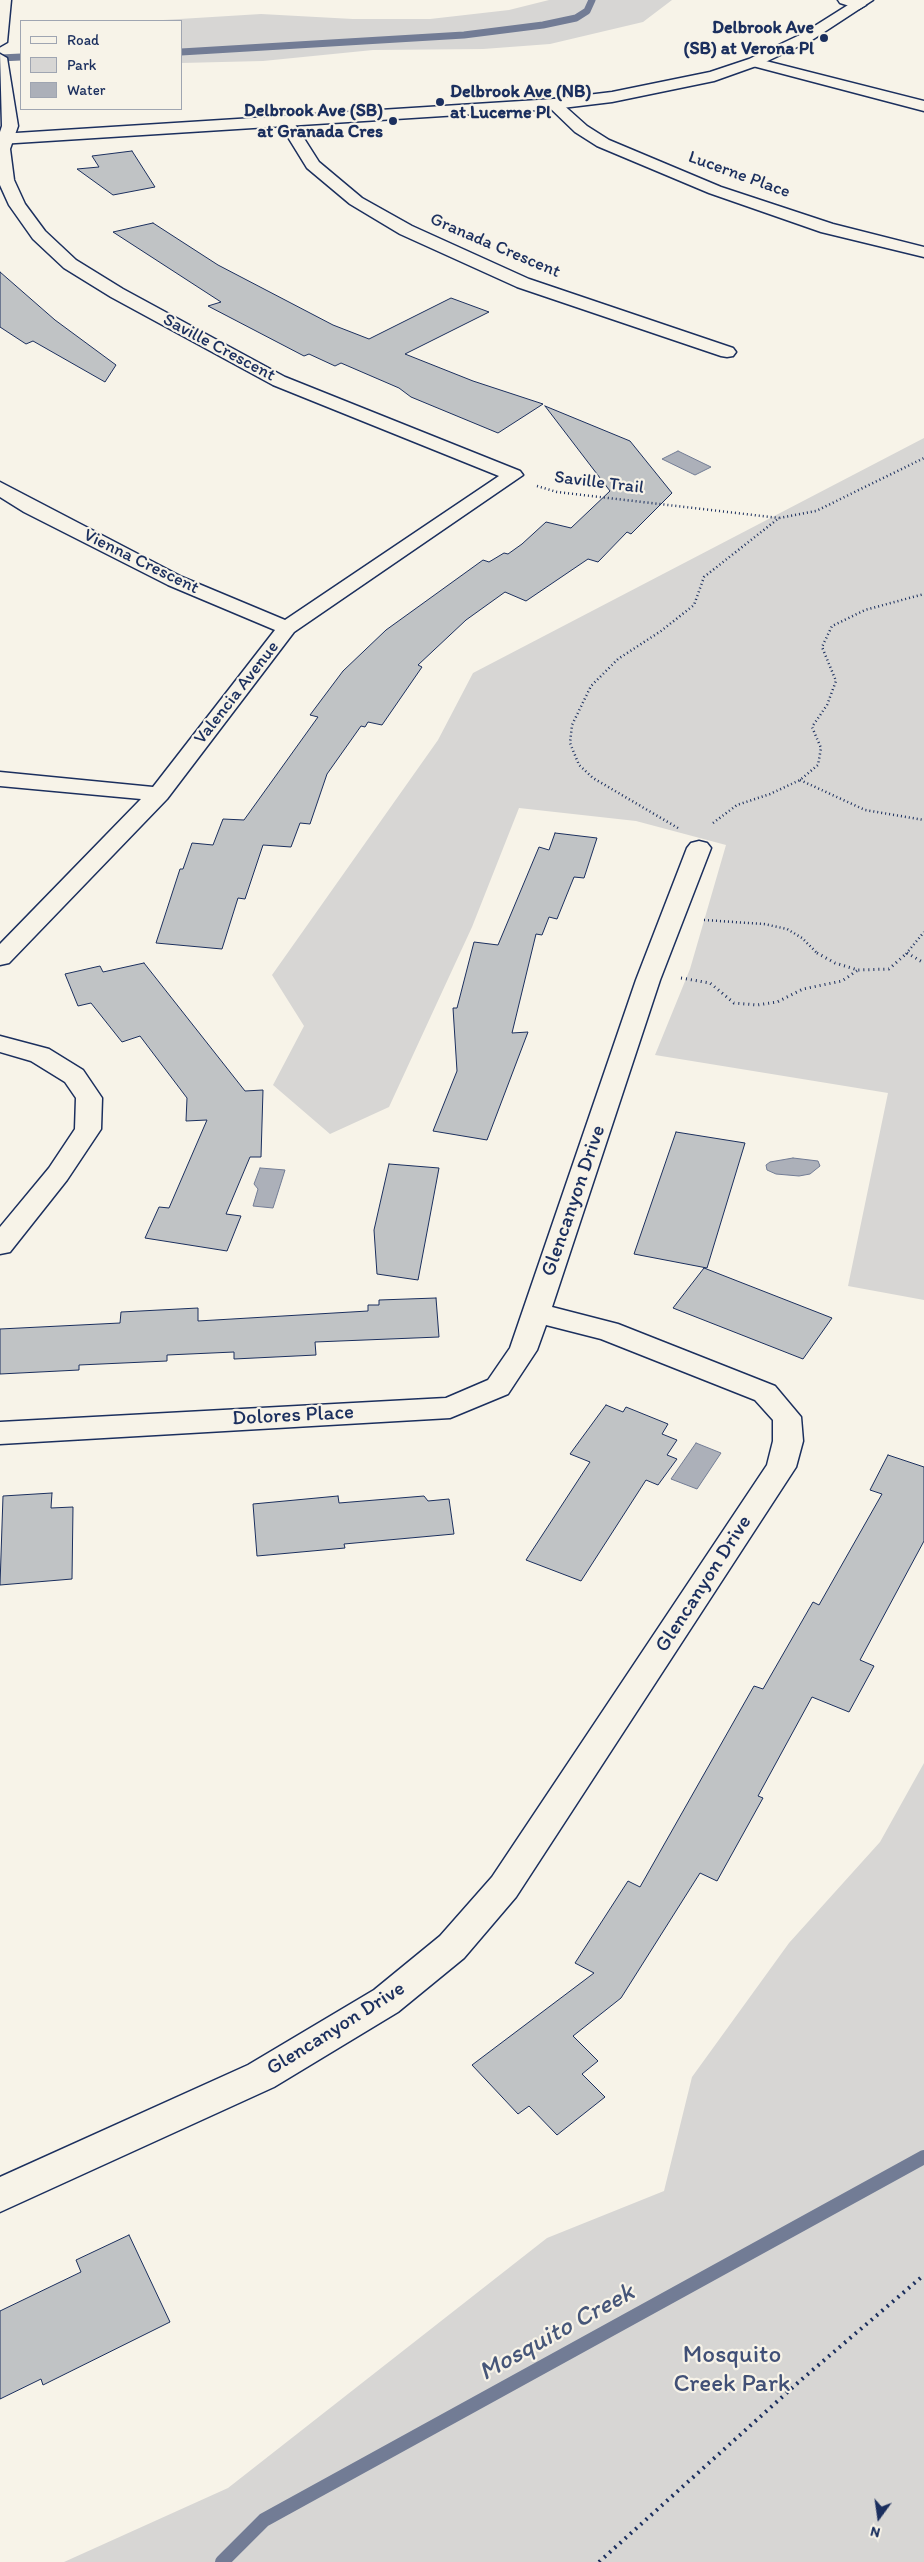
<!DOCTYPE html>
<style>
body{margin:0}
#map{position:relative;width:924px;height:2562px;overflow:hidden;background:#f7f3e8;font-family:Itim,sans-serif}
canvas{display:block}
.legend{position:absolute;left:20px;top:20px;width:162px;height:90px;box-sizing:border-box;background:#f7f3e8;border:1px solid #9fa5b1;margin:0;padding:6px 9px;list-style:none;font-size:15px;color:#1b2f5e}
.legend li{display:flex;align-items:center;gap:10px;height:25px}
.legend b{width:25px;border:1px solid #9fa5b1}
.north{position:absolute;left:854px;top:2492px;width:50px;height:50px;-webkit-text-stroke:4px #f7f3e8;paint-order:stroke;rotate:194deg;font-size:14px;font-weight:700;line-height:20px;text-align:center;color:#1b2f5e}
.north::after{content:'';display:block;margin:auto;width:18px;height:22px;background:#1b2f5e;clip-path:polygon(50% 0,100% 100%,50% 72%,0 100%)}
</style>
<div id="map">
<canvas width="924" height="2562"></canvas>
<ul class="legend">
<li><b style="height:6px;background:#f7f3e8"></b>Road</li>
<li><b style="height:14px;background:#d7d6d4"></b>Park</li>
<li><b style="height:14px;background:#acb0b9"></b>Water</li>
</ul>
<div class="north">N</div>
</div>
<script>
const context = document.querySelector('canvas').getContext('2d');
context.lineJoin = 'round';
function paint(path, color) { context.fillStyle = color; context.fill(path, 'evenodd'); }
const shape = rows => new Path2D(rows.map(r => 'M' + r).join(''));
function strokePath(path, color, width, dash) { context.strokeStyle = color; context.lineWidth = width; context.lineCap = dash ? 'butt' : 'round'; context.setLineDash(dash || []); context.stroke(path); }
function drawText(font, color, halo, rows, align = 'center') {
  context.font = font + ' Itim,sans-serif'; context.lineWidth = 4.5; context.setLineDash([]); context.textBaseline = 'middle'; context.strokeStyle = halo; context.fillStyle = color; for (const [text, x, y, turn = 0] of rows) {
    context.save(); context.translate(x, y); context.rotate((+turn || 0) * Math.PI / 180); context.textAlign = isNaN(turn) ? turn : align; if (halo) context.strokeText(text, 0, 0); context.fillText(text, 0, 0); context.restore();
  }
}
const green = shape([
 [549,0,672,0,643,22,550,44,483,49,373,50,263,61,181,63,181,21,147,21,261,14,353,19,430,19,509,10],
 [924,438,924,1300,848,1286,888,1093,655,1055,690,969,726,845,636,821,519,808,472,927,389,1107,330,1134,273,1085,304,1026,272,975,438,740,473,673],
 [924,1763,924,2562,64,2562,228,2488,547,2238,664,2191,692,2077,789,1943,880,1842]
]);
const water = shape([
 [678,451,711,467,695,475,662,459,678,451],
 [793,1158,818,1161,820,1166,810,1174,799,1176,776,1174,767,1170,766,1165,770,1162,793,1158],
 [260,1168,285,1170,273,1208,253,1206,258,1189,254,1184,260,1168],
 [696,1443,721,1453,697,1489,671,1479,696,1443]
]);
const streamFar1 = shape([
 [181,52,464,35,543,25,576,18,587,11,592,0],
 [0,58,21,57]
]);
const stream = shape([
 [222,2562,264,2520,924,2157]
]);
const building = shape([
 [132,151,155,187,113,195,77,169,99,167,92,156,132,151],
 [153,223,218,265,333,325,369,339,451,298,489,312,405,354,473,381,543,404,498,433,411,397,399,388,341,363,335,366,309,354,304,356,208,306,221,302,113,232,153,223],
 [0,272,55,320,116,365,105,382,33,341,26,344,0,327,0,272],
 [545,406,630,441,672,493,631,534,627,532,598,562,588,559,526,601,505,592,466,620,418,665,422,667,382,725,368,722,365,727,361,726,327,774,310,824,300,823,291,847,263,845,245,899,238,898,222,949,156,943,180,869,183,869,192,843,213,845,223,819,244,820,318,717,310,715,343,671,386,630,483,560,489,562,504,553,508,554,522,544,546,522,571,528,610,491,545,406],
 [555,833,597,838,584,878,574,877,557,919,549,917,542,935,536,934,512,1033,528,1032,487,1140,433,1131,457,1071,453,1008,457,1008,474,942,498,945,539,847,549,850,555,833],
 [144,963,245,1091,263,1090,261,1157,250,1157,226,1214,241,1216,227,1251,145,1238,159,1207,169,1208,207,1120,186,1121,187,1098,140,1036,122,1042,91,1003,78,1006,65,974,100,966,103,972,144,963],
 [676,1132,745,1143,707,1268,634,1254,676,1132],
 [389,1164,439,1168,418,1280,377,1274,374,1230,389,1164],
 [704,1268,832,1318,803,1359,673,1308,704,1268],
 [436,1298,439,1337,315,1342,316,1355,234,1359,234,1352,167,1355,167,1361,79,1365,79,1370,0,1374,0,1329,120,1323,121,1312,198,1308,198,1321,368,1311,368,1305,379,1305,379,1300,436,1298],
 [606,1405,623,1412,626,1407,668,1424,662,1434,677,1440,667,1455,677,1459,658,1485,646,1480,581,1581,526,1560,590,1462,570,1454,606,1405],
 [888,1455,924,1467,924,1541,860,1660,874,1666,849,1712,812,1697,758,1796,763,1798,717,1881,700,1873,621,1998,573,2036,598,2061,582,2074,605,2097,557,2135,529,2106,518,2114,472,2065,594,1973,575,1963,628,1881,640,1887,754,1686,763,1689,813,1602,819,1605,882,1494,870,1490,888,1455],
 [52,1493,51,1508,73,1507,72,1579,0,1585,3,1496,52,1493],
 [338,1496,339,1503,424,1496,428,1501,449,1499,454,1534,344,1544,345,1548,257,1556,253,1504,338,1496],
 [129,2235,170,2322,43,2385,41,2379,0,2399,0,2311,81,2272,76,2260,129,2235]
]);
const pathFar2 = shape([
 [537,486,557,492,779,518],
 [800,780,865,810,924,820],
 [713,823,737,805,770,794,800,780,818,765,821,748,812,727,827,705,836,681,822,647,832,626,865,610,924,594],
 [678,828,593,778,579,765,570,743,572,725,591,686,618,659,661,631,694,605,704,577,779,518,816,511,924,458],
 [704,920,764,924,787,929,802,938,818,954],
 [906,954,924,932]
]);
const pathFar1 = shape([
 [817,953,835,963,858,970,889,969,907,953],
 [907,953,924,963],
 [681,978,710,983,734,1003,757,1005,777,1002,803,989,842,981,858,970]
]);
const path = shape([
 [599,2562,801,2380,924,2275]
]);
const street = shape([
 [0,0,11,0,7,42,0,46,0,0],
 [838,0,859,0,866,5,859,9,840,3,838,0],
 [0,54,7,58,18,126,10,149,14,180,25,204,45,231,76,260,123,289,285,377,520,471,523,475,294,632,167,799,9,963,0,965,0,944,141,799,0,786,0,772,153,787,275,630,168,585,24,512,0,497,0,482,182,577,285,620,499,476,273,385,111,297,64,268,33,239,9,205,0,185,0,132,2,126,0,54],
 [754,58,924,101,924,111,749,65,747,62,754,58],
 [554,99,559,101,587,126,609,140,721,187,833,224,924,247,924,257,821,232,709,193,597,146,575,132,549,107,546,104,549,101,554,99],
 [286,116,291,118,319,162,362,198,412,226,529,279,733,348,736,352,733,356,727,357,721,356,517,287,400,234,350,204,307,168,278,121,286,116],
 [699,841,707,843,711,848,660,980,552,1307,618,1324,775,1386,801,1417,803,1441,796,1467,516,1897,464,1958,398,2012,274,2087,0,2212,0,2177,248,2065,374,1990,440,1936,492,1877,767,1465,773,1441,773,1420,755,1400,601,1339,546,1325,537,1350,508,1394,450,1418,0,1444,0,1422,446,1398,488,1380,510,1348,636,980,687,848,691,843,699,841],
 [0,1036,49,1049,83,1070,102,1098,101,1129,67,1180,10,1252,0,1254,0,1227,49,1168,75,1129,76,1098,65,1082,31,1061,0,1052,0,1036]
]);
const secondary = shape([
 [856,0,873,0,812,40,759,65,714,81,612,102,554,109,0,144,0,134,554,99,612,92,710,72,749,59,802,34,856,0]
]);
const markers = [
 [824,38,5,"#1b2f5e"],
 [440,102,5,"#1b2f5e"],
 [393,121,5,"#1b2f5e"]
];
const farPoinames = [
 ["Delbrook Ave",814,28],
 ["(SB) at Verona Pl",814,49],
 ["Delbrook Ave (NB)",450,92,"left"],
 ["at Lucerne Pl",450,113,"left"],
 ["Delbrook Ave (SB)",383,111],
 ["at Granada Cres",383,132]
];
const farStreetnames = [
 ["Lucerne Place",739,175,20],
 ["Granada Crescent",495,246,23],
 ["Saville Crescent",219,348,28],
 ["Saville Trail",599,483,7],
 ["Vienna Crescent",141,562,26],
 ["Valencia Avenue",237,693,-52]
];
const streetNames = [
 ["Glencanyon Drive",574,1201,-71],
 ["Dolores Place",293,1416,-3],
 ["Glencanyon Drive",704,1584,-57],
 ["Glencanyon Drive",336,2029,-32]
];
const nearParknames = [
 ["Mosquito",732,2356],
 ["Creek Park",732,2385]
];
const nearWaternames = [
 ["Mosquito Creek",557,2333,-29]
];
paint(green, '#d7d6d4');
paint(water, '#acb0b9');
strokePath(water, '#727c95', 1);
strokePath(streamFar1, '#727c95', 7);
strokePath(stream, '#727c95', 14);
paint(building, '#c0c3c5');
strokePath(building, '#1b2f5e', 1);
strokePath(street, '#1b2f5e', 3);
strokePath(secondary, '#1b2f5e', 3);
strokePath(pathFar2, '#1b2f5e', 2.5, [1, 3]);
strokePath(pathFar1, '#1b2f5e', 3, [1, 4]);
strokePath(path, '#1b2f5e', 4, [2, 5]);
paint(street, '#f7f3e8');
paint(secondary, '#f7f3e8');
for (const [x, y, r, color] of markers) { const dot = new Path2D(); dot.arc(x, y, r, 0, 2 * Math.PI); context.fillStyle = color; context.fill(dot); strokePath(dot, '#f7f3e8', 2); }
drawText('bold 18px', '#1b2f5e', '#f7f3e8', farPoinames, 'right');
drawText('18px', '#1b2f5e', '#f7f3e8', farStreetnames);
drawText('21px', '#1b2f5e', '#f7f3e8', streetNames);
drawText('25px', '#415076', '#f7f3e8', nearParknames);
drawText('italic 26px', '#465679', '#f7f3e8', nearWaternames);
</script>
